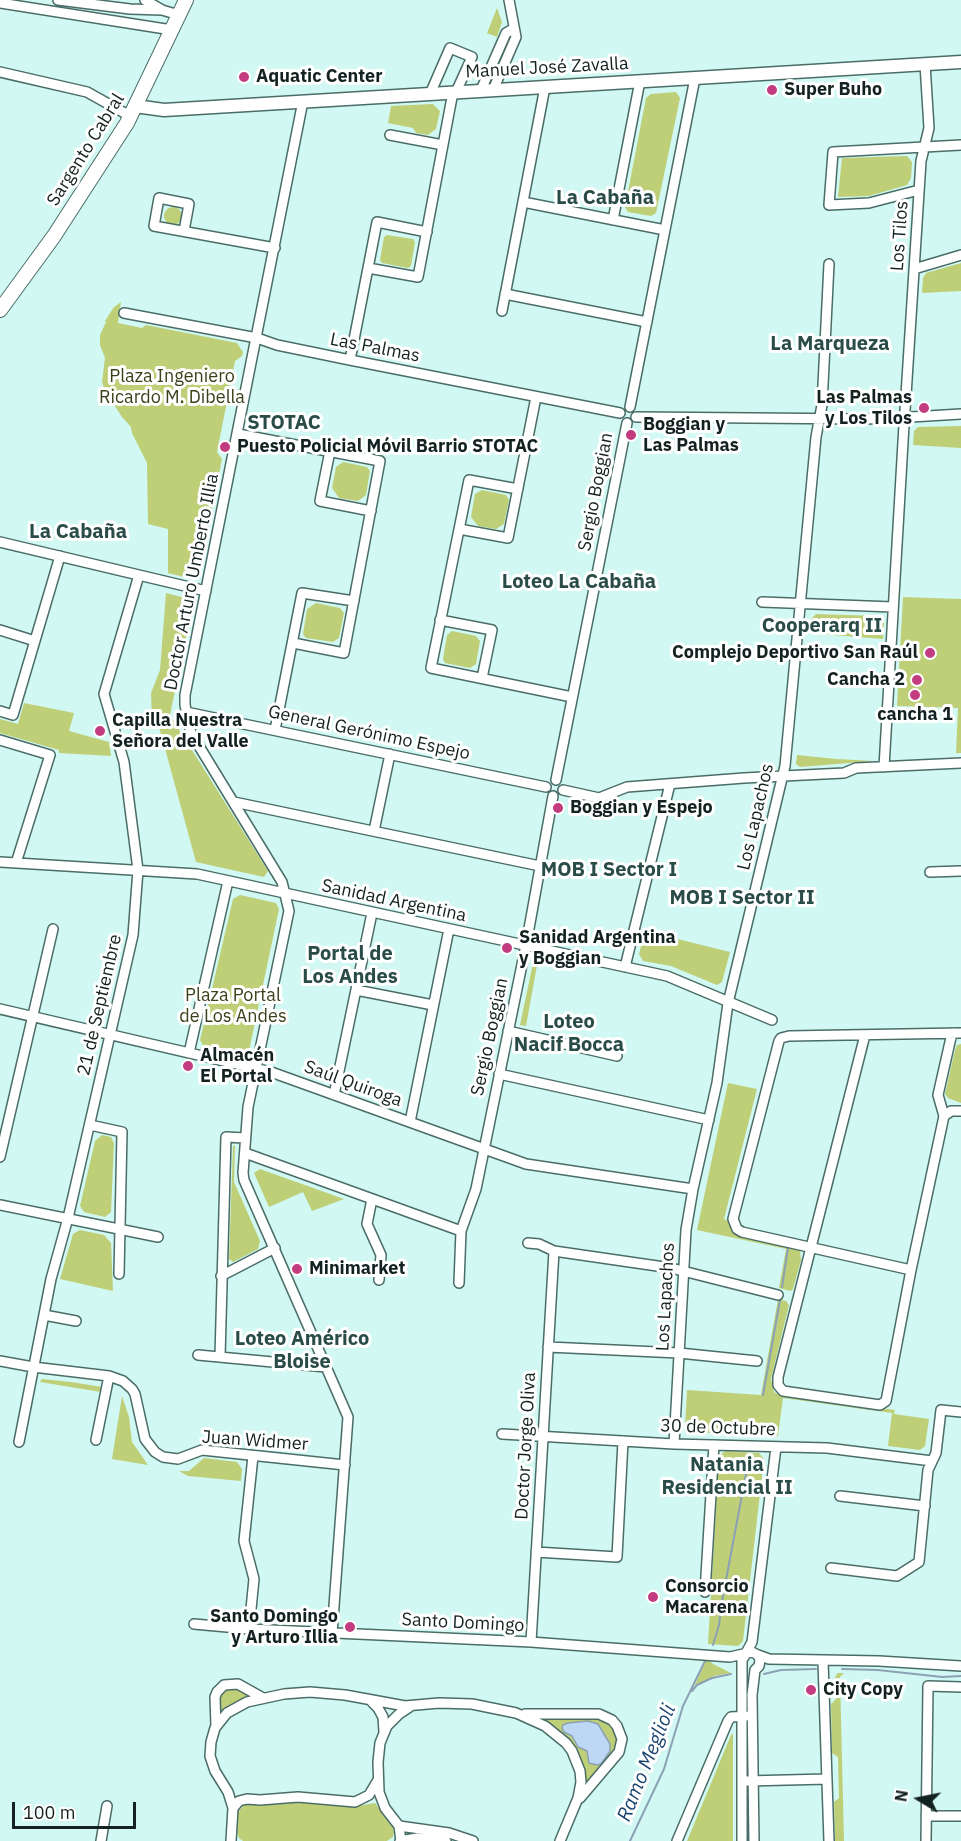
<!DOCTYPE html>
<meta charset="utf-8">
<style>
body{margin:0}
#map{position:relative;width:961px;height:1841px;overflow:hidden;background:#d1f8f2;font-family:"IBM Plex Sans",sans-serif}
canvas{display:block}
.north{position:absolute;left:889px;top:1769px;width:60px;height:60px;-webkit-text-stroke:4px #fff;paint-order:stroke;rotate:280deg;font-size:16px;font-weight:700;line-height:24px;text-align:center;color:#132220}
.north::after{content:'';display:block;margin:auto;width:21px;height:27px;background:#132220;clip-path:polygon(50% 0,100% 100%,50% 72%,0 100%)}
.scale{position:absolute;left:12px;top:1802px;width:124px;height:27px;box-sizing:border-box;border:3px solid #132220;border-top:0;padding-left:8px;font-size:18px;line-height:21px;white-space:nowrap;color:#132220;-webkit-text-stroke:4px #fff;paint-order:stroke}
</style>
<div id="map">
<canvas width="961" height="1841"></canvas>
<div class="north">N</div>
<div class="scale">100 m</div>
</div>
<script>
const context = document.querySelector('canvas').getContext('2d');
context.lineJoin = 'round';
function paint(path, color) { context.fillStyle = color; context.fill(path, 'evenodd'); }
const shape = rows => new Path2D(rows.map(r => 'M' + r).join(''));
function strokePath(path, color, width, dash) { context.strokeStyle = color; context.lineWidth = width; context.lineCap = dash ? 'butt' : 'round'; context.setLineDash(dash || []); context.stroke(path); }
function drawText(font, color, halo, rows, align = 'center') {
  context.font = font + ' "IBM Plex Sans",sans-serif'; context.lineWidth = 6; context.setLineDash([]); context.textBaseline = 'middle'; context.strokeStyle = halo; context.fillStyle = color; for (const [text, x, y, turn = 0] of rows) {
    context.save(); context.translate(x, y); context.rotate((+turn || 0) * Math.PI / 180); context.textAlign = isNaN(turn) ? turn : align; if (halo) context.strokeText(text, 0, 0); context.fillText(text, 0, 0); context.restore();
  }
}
const green = shape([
 [497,8,502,22,497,37,487,33],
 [676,92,680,98,656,213,651,216,628,212,625,207,646,98,651,94],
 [433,104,440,111,436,129,428,135,416,133,413,128,388,123,391,106],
 [907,156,912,162,911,178,907,185,869,196,838,197,842,158],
 '164 216a9 9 0 1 1 18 0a9 9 0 1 1-18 0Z',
 [387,235,413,239,415,242,411,266,408,268,382,263,380,260,384,237],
 [961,263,961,291,922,293,923,278,926,273],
 [121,302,118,323,142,328,146,325,237,343,243,352,242,356,235,361,217,452,222,459,199,574,192,579,168,573,168,529,148,524,147,463,132,433,131,427,122,417,105,391,102,382,105,358,100,345,100,335,106,322,105,321,114,307],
 [961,426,961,448,913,445,914,431,918,427],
 [343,462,367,467,370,471,366,495,358,501,339,498,332,488,336,467],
 [482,490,506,495,509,500,504,524,496,529,478,526,471,517,475,494],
 [166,593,189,599,193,604,170,715,268,871,264,877,196,862,161,734,156,719,152,719,151,693,160,670],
 [903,597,961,599,961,753,956,753,958,708,897,706],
 [316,603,340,608,344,613,339,638,333,642,306,638,303,634,307,609],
 [816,614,878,616,884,621,883,639,808,633,810,620],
 [452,631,476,636,480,641,476,664,470,668,445,663,443,659,447,635],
 [24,703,74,713,69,731,109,742,111,756,59,753,59,750,0,733,0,719,18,724],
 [797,755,836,759,874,761,800,767,796,764],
 [240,895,276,903,279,909,249,1051,243,1056,204,1047,200,1040,233,899],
 [645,931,730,952,722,982,717,985,671,966,643,961,639,954],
 [538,960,526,1026,520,1025,533,963],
 [961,1044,961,1103,948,1098,945,1094,955,1050,957,1045],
 [728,1083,757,1089,724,1219,728,1221,733,1233,737,1235,800,1250,801,1260,793,1289,791,1291,779,1288,786,1249,697,1230],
 [102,1135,111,1137,114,1143,111,1212,105,1217,84,1212,80,1206,95,1141],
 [235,1145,234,1182,260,1241,258,1249,233,1262,229,1259,233,1146],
 [260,1169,344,1199,312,1211,303,1192,269,1207,254,1173],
 [80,1230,104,1235,111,1243,113,1291,60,1279,73,1234],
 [778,1299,786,1301,789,1305,771,1379,774,1392,778,1394,895,1410,894,1414,929,1419,925,1446,920,1450,888,1446,892,1413,783,1398,778,1436,690,1432,685,1426,687,1390,761,1395],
 [42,1379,71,1382,102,1387,101,1392,40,1382],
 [122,1396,129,1417,132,1442,148,1465,112,1459],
 [725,1451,759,1453,764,1459,743,1641,738,1646,708,1644,719,1456],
 [204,1458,237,1462,242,1469,241,1481,188,1476,179,1471,189,1471],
 [707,1658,713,1664,731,1673,714,1676,694,1687],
 [838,1673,844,1673,840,1677,844,1841,835,1841,834,1802,839,1798,838,1757,832,1753,831,1704,836,1699,835,1677],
 [236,1687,249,1695,248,1697,220,1713,219,1696,226,1688],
 [594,1716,603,1719,612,1726,617,1739,616,1749,612,1756,588,1785,585,1783,583,1767,577,1752,568,1740,543,1720],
 [733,1734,733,1841,687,1841,731,1735],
 [287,1801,325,1802,351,1807,375,1803,393,1827,394,1833,393,1837,387,1841,243,1841,239,1838,237,1832,238,1812,244,1805]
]);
const water = shape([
 [588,1721,598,1724,610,1744,610,1751,601,1764,597,1765,589,1763,587,1751,578,1747,572,1736,564,1732,562,1728,563,1725,568,1723,588,1721]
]);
const stream = shape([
 [782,1287,788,1248],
 [763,1395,780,1300],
 [713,1645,719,1625,722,1601,749,1458],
 [842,1669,878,1670,942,1677,961,1676],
 [764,1674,781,1670,816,1669],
 [692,1691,697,1685,712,1678,731,1674],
 [630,1841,664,1769,683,1706,705,1661]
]);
const minor = shape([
 [58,0,130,9,162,10,179,15],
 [145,0,162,10],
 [0,3,172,30],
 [0,72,87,92,130,116],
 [481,90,506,33,513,29],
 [493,90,516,37,509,0],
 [430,94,450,48,472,57,456,92],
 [303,101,185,695,185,705,191,733,282,882,289,911,248,1107,243,1173,244,1180,348,1417,332,1633],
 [390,135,443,145],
 [919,190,869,203,829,205,833,152,961,145],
 [523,202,665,230],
 [613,220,640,81],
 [184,231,189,204,159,198,154,226,275,248],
 [368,268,418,277,453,92],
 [914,269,961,255],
 [505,294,647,322],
 [502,311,545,87],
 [124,313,257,338,277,345,350,360,620,413],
 [350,360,377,222,427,232],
 [630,407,695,78],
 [905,411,921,161,929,128,925,64],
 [636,417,864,419,897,418],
 [911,417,961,414],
 [238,434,380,461,344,653,293,643],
 [330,451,320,501,371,511],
 [518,489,469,480,431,668,572,697],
 [459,529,508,538,536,397],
 [0,542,206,591],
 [762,602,893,607],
 [440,620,492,630,482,678],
 [0,630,35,641],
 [0,711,13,715,60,556],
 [186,712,546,787],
 [275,730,302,593,354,601],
 [0,740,50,755,16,863],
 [884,767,904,425],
 [556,780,627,423],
 [563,790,599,798,627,787,744,778,844,773,856,768,961,763],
 [234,802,540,866],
 [374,831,390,754],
 [0,862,197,874,667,976,772,1020],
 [930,872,961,871],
 [625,967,670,784],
 [356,990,433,1005],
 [0,1009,271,1072,526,1164,693,1189],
 [508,1031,617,1056],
 [865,1035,778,1377,778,1385,783,1391,880,1405,886,1401,911,1270,944,1116,951,1111,961,1111],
 [189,1053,228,881],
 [499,1074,709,1120],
 [334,1095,372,913],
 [944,1116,938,1095,952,1033],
 [410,1122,449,929],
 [90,1125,122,1132,119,1274],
 [245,1153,461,1231],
 [0,1157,53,929],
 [372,1199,367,1224,381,1255,379,1280],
 [0,1205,158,1237],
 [528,1243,539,1244,554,1251,671,1268,778,1295],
 [911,1270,742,1232,737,1229,733,1219,779,1041,781,1038,789,1036,961,1033],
 [221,1276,275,1248],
 [459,1283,461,1231,476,1189,526,945,553,796],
 [44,1315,76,1321],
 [548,1347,679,1353,757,1361],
 [198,1355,326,1367],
 [220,1357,226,1137,245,1138],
 [0,1361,33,1367,109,1376,123,1381,132,1389,135,1394,145,1439,155,1452,163,1457,178,1459,202,1450,345,1465],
 [502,1434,674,1444,827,1448,932,1461],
 [96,1440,109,1376],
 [19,1442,51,1279,68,1218,133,935,138,870,124,762,104,694,139,575],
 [674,1444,686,1230,693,1189,717,1083,728,1003,785,766,816,437,822,405,829,264],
 [840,1496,925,1506],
 [536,1552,617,1557,623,1441],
 [831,1568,897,1576,919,1562,928,1470,936,1453,941,1410,961,1412],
 [705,1592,714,1445],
 [194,1624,249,1629,531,1642,730,1657,752,1652,758,1655,760,1660,759,1666,755,1670],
 [249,1629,254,1579,244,1541,253,1456],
 [531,1642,554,1251],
 [746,1653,752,1642,776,1447],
 [758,1655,769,1659,879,1661,961,1666],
 [823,1661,829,1841],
 [372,1702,378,1708,383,1717,384,1732],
 [525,1714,599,1714,612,1720,617,1726,622,1739,619,1752,580,1798],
 [216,1726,215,1697,217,1692,224,1685,238,1684,263,1698],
 [747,1781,827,1779],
 [233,1808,239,1801,247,1799,260,1800,298,1797,355,1802,369,1795,378,1780],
 [926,1816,961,1816],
 [399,1826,449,1833,473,1841],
 [101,1841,107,1806],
 [231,1841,233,1808,228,1792,215,1771,210,1756,211,1742,215,1728,227,1713,247,1702,284,1694,310,1692,345,1695,405,1706,439,1703,472,1704,516,1713,545,1726,566,1743,572,1751,580,1771,581,1782,578,1798,560,1841],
 [400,1841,417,1838,446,1841],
 [401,1841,399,1826,385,1808,379,1792,378,1762,380,1743,387,1726,399,1714,411,1706],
 [677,1841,728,1721,731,1717,746,1716],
 [742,1841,742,1660,746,1654],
 [754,1841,752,1695,755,1670],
 [926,1841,928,1686,961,1687]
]);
const tertiary = shape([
 [135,106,164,110,961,62]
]);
const secondary = shape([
 [0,310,54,236,127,123,186,0]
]);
const markers = [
 [244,77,6,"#c23c7f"],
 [772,90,6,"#c23c7f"],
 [924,408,6,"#c23c7f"],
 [631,435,6,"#c23c7f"],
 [225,447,6,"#c23c7f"],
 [930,653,6,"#c23c7f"],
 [917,680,6,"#c23c7f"],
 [915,695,6,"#c23c7f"],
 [100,731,6,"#c23c7f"],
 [558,808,6,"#c23c7f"],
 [507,948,6,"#c23c7f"],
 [188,1066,6,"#c23c7f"],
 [297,1269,6,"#c23c7f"],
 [653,1597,6,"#c23c7f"],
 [350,1627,6,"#c23c7f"],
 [811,1690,6,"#c23c7f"]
];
const streetNames = [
 ["Manuel José Zavalla",547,68,-3],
 ["Sargento Cabral",86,150,-58],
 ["Los Tilos",900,236,-86],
 ["Las Palmas",375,348,11],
 ["Sergio Boggian",596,492,-79],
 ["Doctor Arturo Umberto Illia",192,582,-79],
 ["General Gerónimo Espejo",369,733,12],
 ["Los Lapachos",756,817,-77],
 ["Sanidad Argentina",394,901,12],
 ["21 de Septiembre",100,1005,-77],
 ["Sergio Boggian",490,1037,-78],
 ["Saúl Quiroga",353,1084,20],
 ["Los Lapachos",666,1297,-87],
 ["30 de Octubre",718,1428,2],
 ["Juan Widmer",255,1441,4],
 ["Doctor Jorge Oliva",526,1446,-87],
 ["Santo Domingo",463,1623,3]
];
const poiNames = [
 ["Aquatic Center",256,77],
 ["Super Buho",784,90],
 ["Las Palmas",912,398,"right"],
 ["y Los Tilos",912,419,"right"],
 ["Boggian y",643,425],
 ["Las Palmas",643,446],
 ["Puesto Policial Móvil Barrio STOTAC",237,447],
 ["Complejo Deportivo San Raúl",918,653,"right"],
 ["Cancha 2",905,680,"right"],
 ["cancha 1",915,715,"center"],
 ["Capilla Nuestra",112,721],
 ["Señora del Valle",112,742],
 ["Boggian y Espejo",570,808],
 ["Sanidad Argentina",519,938],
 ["y Boggian",519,959],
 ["Almacén",200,1056],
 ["El Portal",200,1077],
 ["Minimarket",309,1269],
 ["Consorcio",665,1587],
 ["Macarena",665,1608],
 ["Santo Domingo",338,1617,"right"],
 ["y Arturo Illia",338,1638,"right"],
 ["City Copy",823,1690]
];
const parkNames = [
 ["Plaza Ingeniero",172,377],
 ["Ricardo M. Dibella",172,398],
 ["Plaza Portal",233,996],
 ["de Los Andes",233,1017]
];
const neighbourhoodNames = [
 ["La Cabaña",605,198],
 ["La Marqueza",830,344],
 ["STOTAC",284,423],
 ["La Cabaña",78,532],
 ["Loteo La Cabaña",579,582],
 ["Cooperarq II",822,626],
 ["MOB I Sector I",609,870],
 ["MOB I Sector II",742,898],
 ["Portal de",350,954],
 ["Los Andes",350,977],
 ["Loteo",569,1022],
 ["Nacif Bocca",569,1045],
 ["Loteo Américo",302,1339],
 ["Bloise",302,1362],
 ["Natania",727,1465],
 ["Residencial II",727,1488]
];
const waterNames = [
 ["Ramo Meglioli",647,1763,-68]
];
paint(green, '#becf78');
paint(water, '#bed7f4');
strokePath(water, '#8ba1b4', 1.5);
strokePath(stream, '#8ba1b4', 2);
strokePath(minor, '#4a6d68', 12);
strokePath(tertiary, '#4a6d68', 15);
strokePath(secondary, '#4a6d68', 16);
strokePath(minor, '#fff', 9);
strokePath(tertiary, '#fff', 12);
strokePath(secondary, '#fff', 14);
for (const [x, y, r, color] of markers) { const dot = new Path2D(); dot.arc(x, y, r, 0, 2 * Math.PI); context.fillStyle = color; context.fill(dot); strokePath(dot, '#fff', 2); }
drawText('18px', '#132220', '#fff', streetNames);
drawText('bold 18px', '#132220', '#fff', poiNames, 'left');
drawText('18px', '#3a411a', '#fff', parkNames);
drawText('bold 20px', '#2a4c48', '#fff', neighbourhoodNames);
drawText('italic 20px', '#19436f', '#fff', waterNames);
</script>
